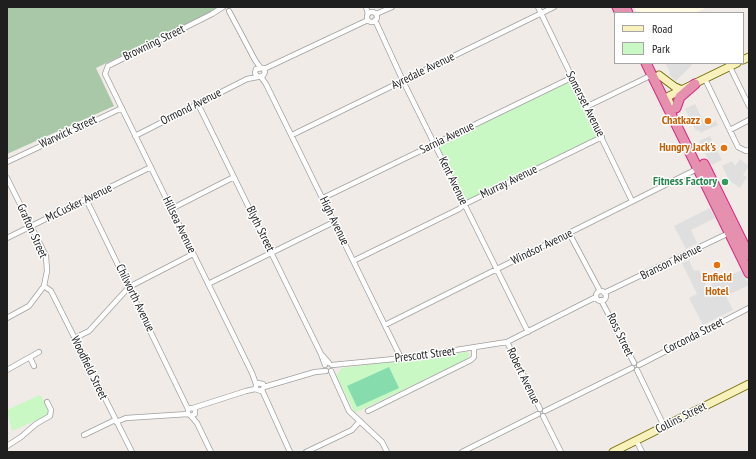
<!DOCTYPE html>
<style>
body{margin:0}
#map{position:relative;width:756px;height:459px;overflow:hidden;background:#f0ebe6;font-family:"PT Sans Narrow",sans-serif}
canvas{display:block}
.frame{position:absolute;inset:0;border:8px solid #1f1f1f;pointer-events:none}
.legend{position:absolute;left:614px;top:12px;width:130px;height:52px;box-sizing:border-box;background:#fff;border:1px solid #a5a5a5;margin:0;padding:5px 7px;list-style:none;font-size:12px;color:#1f1f1f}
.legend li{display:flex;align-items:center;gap:8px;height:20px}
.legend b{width:20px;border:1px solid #a5a5a5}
</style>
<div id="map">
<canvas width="756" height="459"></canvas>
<div class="frame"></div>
<ul class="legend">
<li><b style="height:5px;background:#f8f1bb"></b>Road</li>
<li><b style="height:11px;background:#c9f8c4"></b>Park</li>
</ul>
</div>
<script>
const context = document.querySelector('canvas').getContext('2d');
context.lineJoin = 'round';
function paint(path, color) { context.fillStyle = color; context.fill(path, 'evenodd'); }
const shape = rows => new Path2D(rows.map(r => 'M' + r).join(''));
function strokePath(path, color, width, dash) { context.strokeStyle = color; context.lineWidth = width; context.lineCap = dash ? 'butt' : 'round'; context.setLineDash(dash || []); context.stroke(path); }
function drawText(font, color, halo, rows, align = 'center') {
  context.font = font + ' "PT Sans Narrow",sans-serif'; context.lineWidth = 3; context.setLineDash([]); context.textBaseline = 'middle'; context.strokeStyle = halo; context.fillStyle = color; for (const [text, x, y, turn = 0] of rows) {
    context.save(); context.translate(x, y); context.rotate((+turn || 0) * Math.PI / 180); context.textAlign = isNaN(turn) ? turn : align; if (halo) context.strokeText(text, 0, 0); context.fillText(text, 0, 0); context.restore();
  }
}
const education = shape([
 [634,7,708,7,695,13,637,13]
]);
const cemetery = shape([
 [7,7,219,7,216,11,96,68,114,106,7,154]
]);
const park = shape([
 [571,78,602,137,465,204,436,144],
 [467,352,470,354,467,359,355,413,336,376,342,368],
 [40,395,49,410,46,416,12,431,7,410]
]);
const pitch = shape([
 [389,367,399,388,357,407,347,386]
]);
const parking = shape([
 [665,63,690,63,692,65,676,81,669,74,670,72],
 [695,104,705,125,716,121,718,125,700,133,699,130,696,131,685,109],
 [710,136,722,160,711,165,699,141],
 [740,159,749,166,743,175,747,177,740,188,730,181,722,166,732,161,735,166],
 [710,208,715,218,691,230,697,243,686,249,674,226],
 [689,260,694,271,699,270,707,286,742,270,749,285,726,296,733,310,703,325,689,298,697,294,682,263]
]);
const street = shape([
 [223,7,212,14,108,66,105,74,252,373,256,384],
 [366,7,368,14],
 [538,7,632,201],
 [229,11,255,60,260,67],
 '367 17a5 5 0 1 1 10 0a5 5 0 1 1-10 0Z',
 [376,14,392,7],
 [375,20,403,81,528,332],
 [730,67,749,106],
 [264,69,368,20],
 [261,77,266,84,401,358],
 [705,79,738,147,746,151,749,150],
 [198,104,321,354,325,365],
 [588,106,652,75],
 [730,130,749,120],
 [292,135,554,7],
 [135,136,247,79,263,76,265,72,263,68,256,69,255,73,257,76],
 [7,162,122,108],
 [7,178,46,256,47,271,44,286,29,306,7,318],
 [323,198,571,78],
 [86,199,188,409],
 [171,209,234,177],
 [569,233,600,291],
 [7,238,151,167],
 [353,261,459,209,465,204,602,137],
 [208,284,334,222],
 [44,286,51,291,132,452],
 '596 296a5 5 0 1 1 10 0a5 5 0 1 1-10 0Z',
 [604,293,729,233],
 [601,300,634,363],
 [385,325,699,168],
 [75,338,89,331,129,287,193,254],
 [507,342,540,409],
 [322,355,329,363],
 [30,358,34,366],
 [332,365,405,358,507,342,596,297],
 [639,365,749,308],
 [7,370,39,352],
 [637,370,664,426],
 [331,371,349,411,382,442,387,452],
 [264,387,315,372,326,371],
 [262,390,290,452],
 [193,408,246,391,255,389,261,391,264,387,263,384,257,383,255,389],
 [368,411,471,360,474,357,474,348],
 [545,411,632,368],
 [191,416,197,423,211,452],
 [543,416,561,452],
 [116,422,126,418,188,414,191,416,195,414,195,409,192,408,188,409,188,414],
 [84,435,115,420],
 [636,440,642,452],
 [7,446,21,437,36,424,50,416,51,410,47,402],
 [306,452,352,430,360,421],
 [462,452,538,414]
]);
const secondary = shape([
 [743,60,749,57],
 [659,75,675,87,682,90],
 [671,106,668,99,669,96,737,63],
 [613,452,749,384]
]);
const highway = shape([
 [617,7,620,13],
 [625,7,628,13],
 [646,63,749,273],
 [676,108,680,97,695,84],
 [704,164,749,255]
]);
const markers = [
 [708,121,4,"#e8710a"],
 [724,148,4,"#e8710a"],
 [725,182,4,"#2e9e5b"],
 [717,265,4,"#e8710a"]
];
const streetNames = [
 ["Browning Street",154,43,-26],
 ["Ayredale Avenue",423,71,-26],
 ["Somerset Avenue",585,104,63],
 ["Ormond Avenue",191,107,-27],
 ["Warwick Street",68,132,-25],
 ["Sarnia Avenue",447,138,-26],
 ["Kent Avenue",453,181,64],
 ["Murray Avenue",509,182,-26],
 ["McCusker Avenue",79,203,-26],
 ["High Avenue",334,221,64],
 ["Hillsea Avenue",179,225,64],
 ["Blyth Street",260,229,64],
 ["Grafton Street",32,231,66],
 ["Windsor Avenue",542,247,-26],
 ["Branson Avenue",671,262,-26],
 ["Chilworth Avenue",135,298,64],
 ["Ross Street",620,335,64],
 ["Corconda Street",694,336,-27],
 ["Prescott Street",425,355,-7],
 ["Woodfield Street",89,368,64],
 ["Robert Avenue",523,376,64],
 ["Collins Street",681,418,-27]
];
const foodNames = [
 ["Chatkazz",700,121],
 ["Hungry Jack's",716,148],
 ["Enfield",717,278,"center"],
 ["Hotel",717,292,"center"]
];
const leisureNames = [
 ["Fitness Factory",717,182]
];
paint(education, '#fef9e0');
paint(cemetery, '#a8c8a7');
paint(park, '#c9f8c4');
paint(pitch, '#86dcad');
paint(parking, '#dfdfdf');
strokePath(street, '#a0a0a0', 6);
strokePath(secondary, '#746e08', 9);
strokePath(highway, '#d62a82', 11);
strokePath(street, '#fff', 4.5);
strokePath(secondary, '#f8f1bb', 7);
strokePath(highway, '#e490ae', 9);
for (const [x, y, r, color] of markers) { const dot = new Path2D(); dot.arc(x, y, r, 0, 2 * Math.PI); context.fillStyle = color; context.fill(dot); strokePath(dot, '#fff', 1.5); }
drawText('12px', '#1f1f1f', '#fff', streetNames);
drawText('bold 12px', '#c56008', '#fff', foodNames, 'right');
drawText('bold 12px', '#27864d', '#fff', leisureNames, 'right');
</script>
